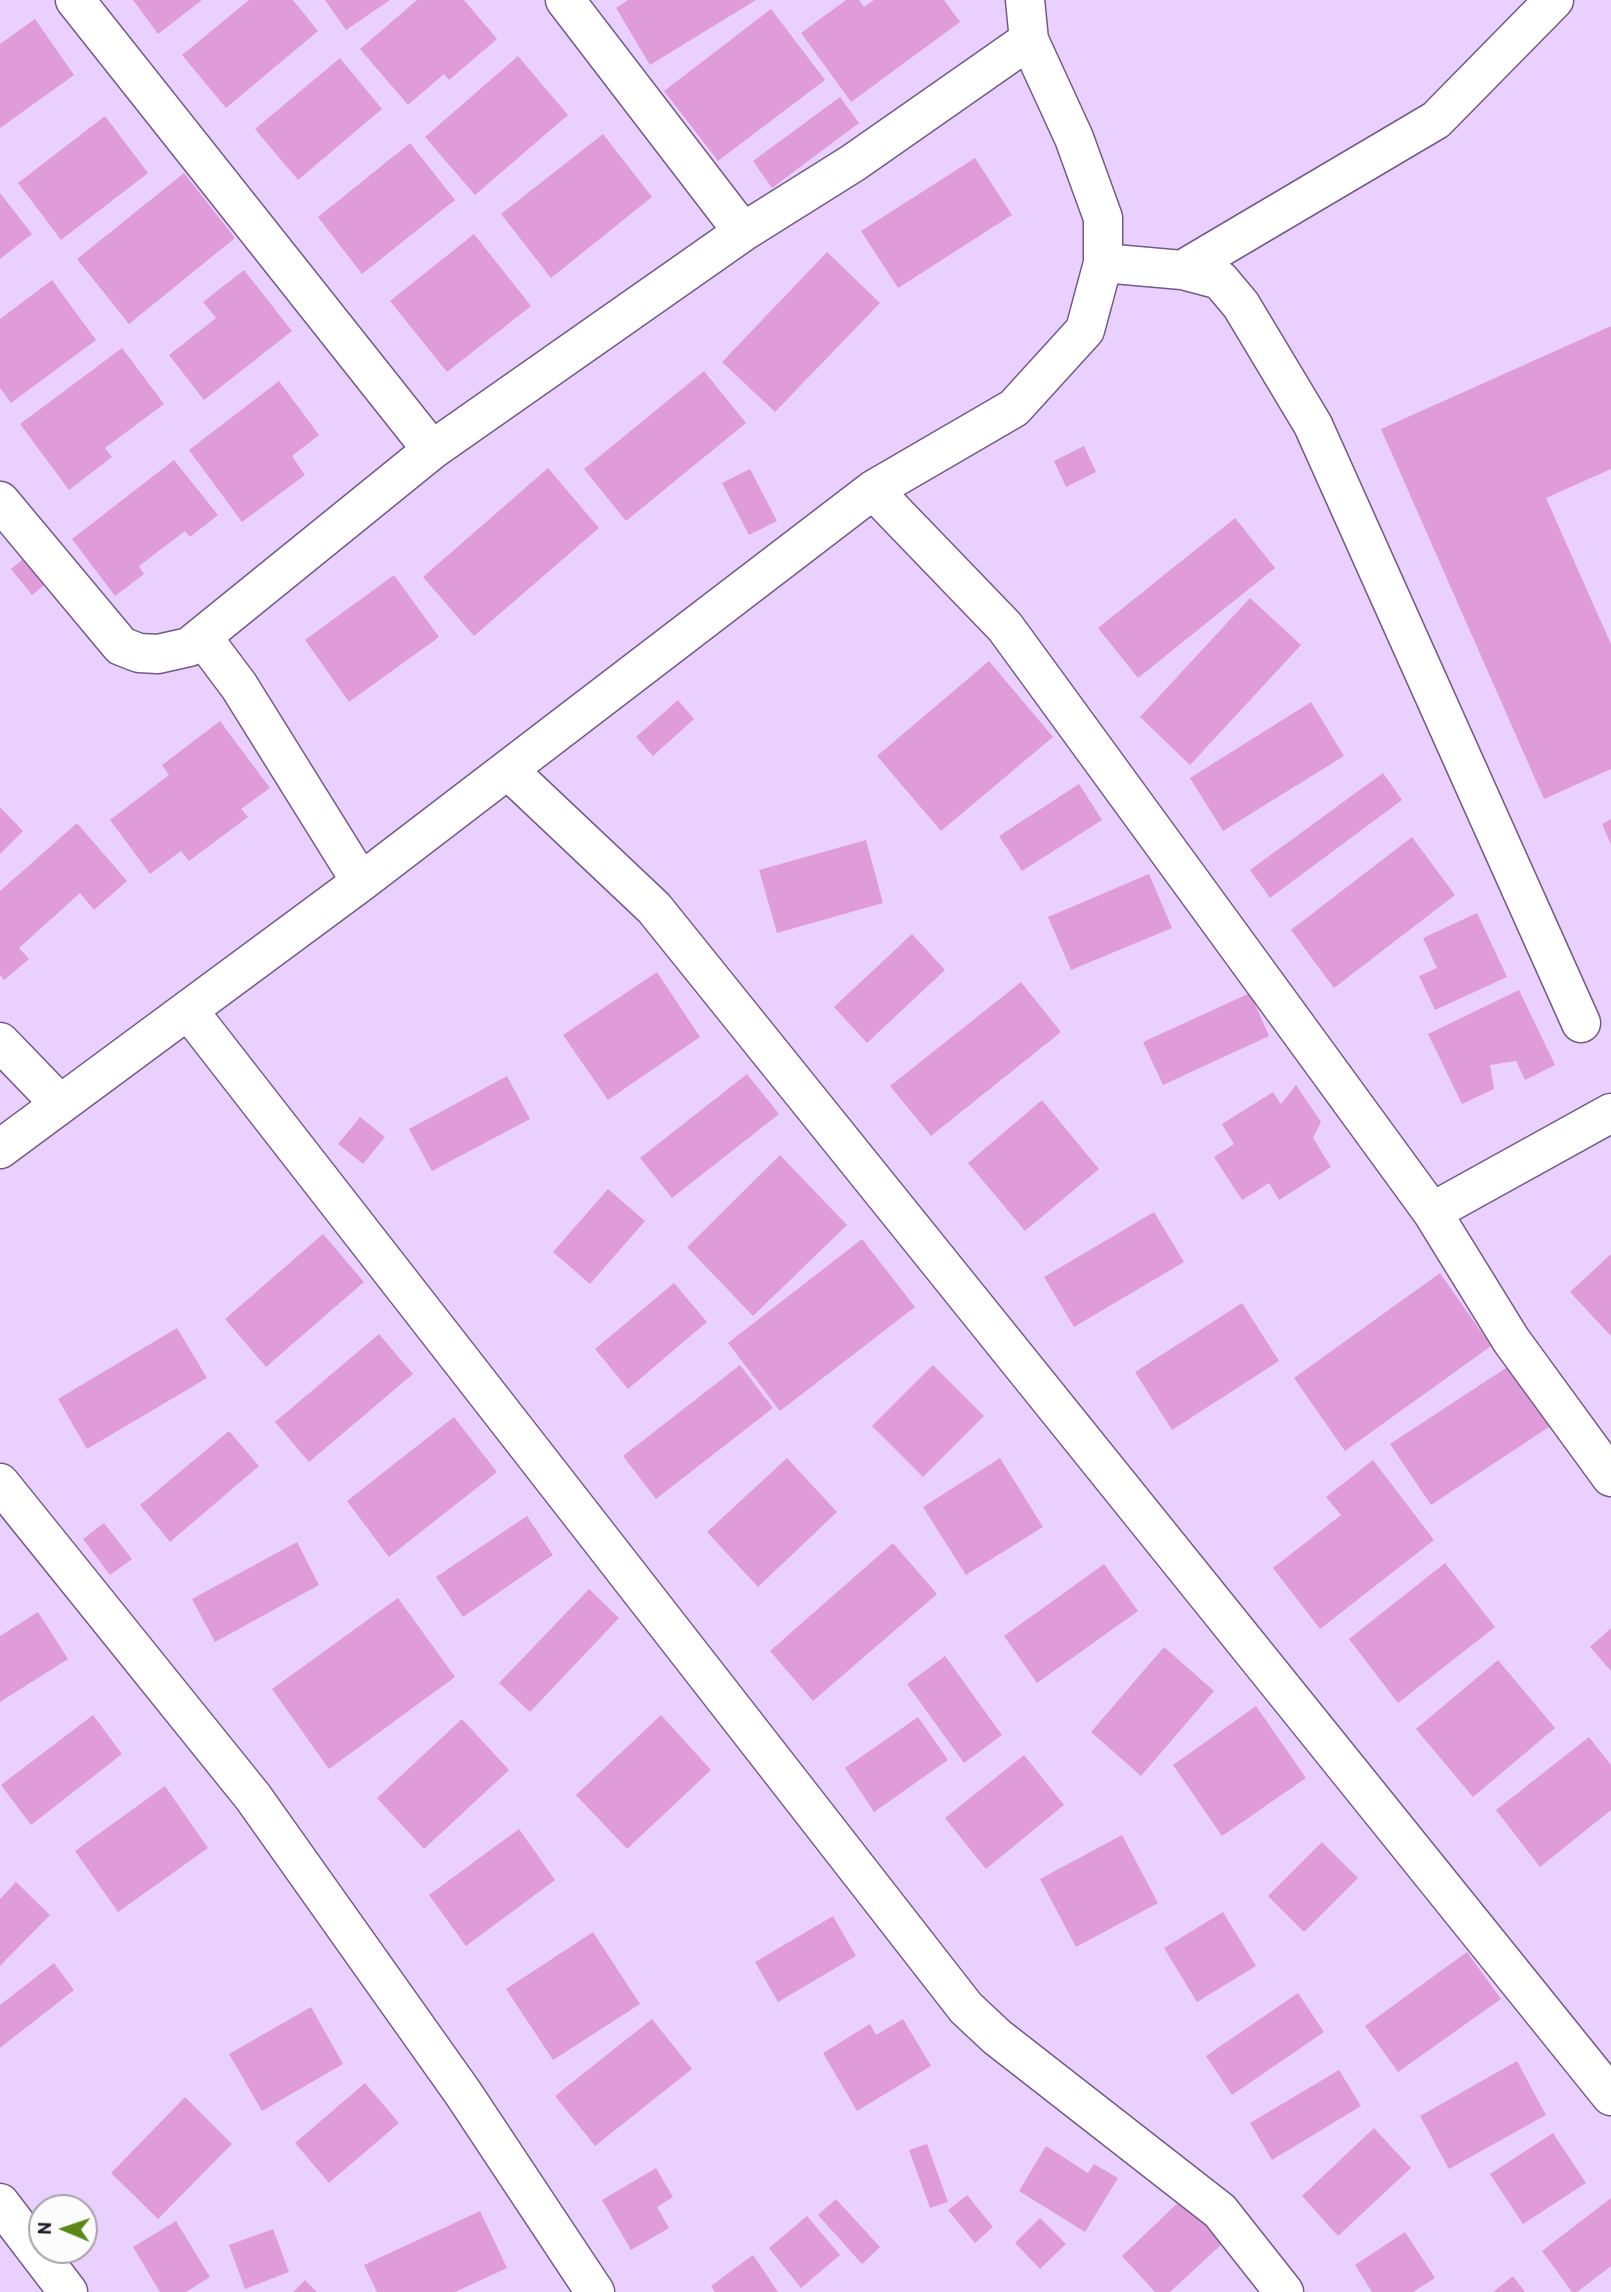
<!DOCTYPE html>
<style>
body{margin:0}
#map{position:relative;width:1611px;height:2292px;overflow:hidden;background:#ead0ff;font-family:Barlow,sans-serif}
canvas{display:block}
.north{position:absolute;left:28px;top:2194px;width:70px;height:70px;box-sizing:border-box;background:#fcfcfc;border:2px solid #a5a2a8;border-radius:50%;rotate:272deg;font-size:19px;font-weight:700;line-height:28px;text-align:center;color:#231a2b}
.north::after{content:'';display:block;margin:auto;width:24px;height:32px;background:#5b8717;clip-path:polygon(50% 0,100% 100%,50% 72%,0 100%)}
</style>
<div id="map">
<canvas width="1611" height="2292"></canvas>
<div class="north">N</div>
</div>
<script>
const context = document.querySelector('canvas').getContext('2d');
context.lineJoin = 'round';
function paint(path, color) { context.fillStyle = color; context.fill(path, 'evenodd'); }
const shape = rows => new Path2D(rows.map(r => 'M' + r).join(''));
function strokePath(path, color, width, dash) { context.strokeStyle = color; context.lineWidth = width; context.lineCap = dash ? 'butt' : 'round'; context.setLineDash(dash || []); context.stroke(path); }
const building = shape([
 [133,0,202,0,158,34],
 [249,0,293,0,318,31,226,108,182,55],
 [325,0,390,0,346,30],
 [417,0,464,0,497,39,449,80,444,74,408,105,360,49],
 [628,0,756,0,650,65,616,8],
 [846,0,859,0,864,7,874,0,944,0,960,22,851,102,801,33],
 [771,9,825,80,718,161,664,91],
 [35,19,74,75,0,128,0,44],
 [518,56,568,115,475,195,425,137],
 [340,58,382,109,298,180,255,129],
 [840,97,859,123,772,188,753,161],
 [105,116,148,173,61,240,18,183],
 [603,134,652,197,551,278,501,214],
 [410,143,455,200,362,274,318,217],
 [975,158,1012,215,898,288,861,231],
 [184,173,235,238,129,324,77,259],
 [0,193,32,234,0,259],
 [474,234,531,306,447,372,390,301],
 [827,252,880,303,775,412,722,362],
 [244,270,292,331,204,400,169,355,216,318,203,302],
 [52,280,96,340,11,403,0,388,0,319],
 [1611,326,1611,469,1546,498,1611,644,1611,769,1544,799,1381,429],
 [122,348,164,404,105,448,112,457,69,490,20,424],
 [704,371,746,423,626,521,584,469],
 [279,381,319,435,292,456,305,475,242,522,189,450],
 [1084,446,1096,472,1066,487,1054,461],
 [174,460,218,515,190,537,185,531,139,566,144,574,115,596,72,539],
 [548,468,599,528,474,636,423,577],
 [750,469,777,521,749,535,722,483],
 [1235,518,1275,568,1138,678,1098,628],
 [28,555,49,581,32,595,11,569],
 [394,575,439,637,349,702,305,640],
 [1250,598,1301,645,1190,765,1140,717],
 [989,661,1053,737,941,831,877,756],
 [678,700,694,719,653,756,636,737],
 [1311,702,1344,756,1223,831,1190,778],
 [220,721,270,788,241,809,248,817,189,861,181,851,150,874,110,820,169,775,162,765],
 [1383,773,1402,800,1270,898,1250,870],
 [1079,784,1102,820,1022,871,999,836],
 [0,807,23,831,0,854],
 [1611,819,1611,845,1602,824],
 [77,823,127,881,94,910,80,893,19,948,29,959,4,980,0,975,0,891],
 [1412,837,1455,895,1334,988,1291,930],
 [866,840,883,903,777,933,759,870],
 [1149,874,1172,928,1071,970,1048,917],
 [1477,913,1507,977,1435,1010,1419,976,1437,968,1423,938],
 [912,934,945,970,867,1043,834,1007],
 [657,972,700,1037,608,1100,563,1035],
 [1021,982,1061,1032,931,1136,890,1086],
 [1519,990,1555,1065,1525,1080,1516,1061,1490,1065,1494,1089,1462,1104,1428,1034],
 [1250,993,1269,1036,1163,1085,1143,1042],
 [747,1074,779,1114,672,1198,640,1158],
 [507,1076,530,1119,432,1171,409,1129],
 [1296,1085,1321,1122,1313,1138,1331,1167,1279,1200,1269,1183,1242,1200,1214,1157,1234,1144,1222,1124,1273,1092,1281,1104],
 [1042,1100,1099,1169,1025,1231,968,1163],
 [360,1117,385,1137,363,1164,338,1144],
 [780,1155,847,1225,753,1316,687,1247],
 [608,1189,645,1221,590,1284,553,1252],
 [1154,1212,1184,1262,1074,1327,1044,1277],
 [323,1234,364,1282,266,1367,225,1319],
 [862,1239,915,1307,780,1411,728,1343],
 [1611,1254,1611,1336,1570,1292],
 [1440,1273,1491,1346,1345,1451,1294,1378],
 [674,1283,707,1322,628,1389,595,1349],
 [1242,1303,1279,1361,1172,1430,1135,1372],
 [177,1328,207,1378,87,1449,58,1399],
 [379,1334,413,1374,309,1462,275,1422],
 [1512,1364,1552,1425,1431,1505,1390,1444],
 [740,1365,773,1408,656,1499,623,1456],
 [933,1365,984,1416,923,1477,872,1426],
 [454,1417,497,1472,389,1557,347,1501],
 [229,1431,259,1466,170,1542,140,1505],
 [787,1458,837,1512,758,1587,707,1532],
 [1000,1458,1043,1527,966,1575,923,1507],
 [1373,1460,1434,1540,1320,1629,1273,1568,1341,1515,1326,1497],
 [527,1516,553,1555,463,1617,436,1577],
 [104,1523,132,1559,110,1575,83,1539],
 [297,1542,319,1585,215,1642,192,1599],
 [893,1543,937,1594,813,1701,770,1651],
 [1445,1563,1495,1627,1398,1703,1349,1639],
 [1104,1564,1138,1611,1037,1683,1004,1636],
 [589,1589,619,1618,530,1712,499,1683],
 [398,1598,455,1677,329,1769,272,1689],
 [38,1612,68,1659,0,1702,0,1636],
 [1611,1628,1611,1671,1590,1647],
 [1164,1647,1214,1691,1141,1776,1091,1732],
 [945,1656,1002,1735,964,1763,907,1684],
 [1498,1660,1555,1728,1473,1797,1416,1729],
 [1256,1706,1306,1778,1222,1836,1173,1765],
 [93,1715,122,1754,31,1825,1,1785],
 [661,1715,711,1770,627,1849,576,1795],
 [918,1717,948,1760,874,1812,845,1768],
 [462,1719,509,1770,424,1849,377,1798],
 [1589,1737,1611,1765,1611,1810,1540,1867,1496,1810],
 [1024,1755,1064,1805,986,1869,945,1818],
 [165,1786,208,1848,118,1912,75,1851],
 [519,1829,555,1880,466,1946,429,1895],
 [1122,1835,1158,1903,1076,1947,1040,1879],
 [1322,1842,1358,1878,1304,1932,1268,1896],
 [16,1882,50,1915,0,1966,0,1899],
 [1223,1912,1256,1966,1197,2002,1164,1948],
 [833,1916,856,1956,778,2002,755,1962],
 [593,1932,640,2004,553,2060,506,1989],
 [1467,1952,1501,1999,1398,2072,1365,2026],
 [54,1963,74,1990,0,2048,0,2005],
 [1298,1993,1324,2032,1232,2095,1206,2056],
 [311,2007,343,2064,262,2111,229,2054],
 [652,2019,692,2069,595,2146,555,2096],
 [903,2019,931,2066,857,2111,823,2053,870,2024,876,2035],
 [1517,2061,1546,2115,1449,2169,1420,2116],
 [1339,2070,1361,2106,1272,2160,1250,2123],
 [365,2083,399,2123,329,2183,295,2143],
 [185,2097,232,2144,158,2219,111,2173],
 [1374,2128,1411,2168,1338,2236,1302,2196],
 [1553,2133,1586,2183,1523,2224,1490,2174],
 [927,2144,948,2202,930,2208,909,2150],
 [1046,2146,1088,2173,1094,2164,1118,2178,1085,2232,1019,2191],
 [656,2168,673,2197,657,2207,669,2228,631,2250,602,2200],
 [967,2195,993,2227,975,2243,948,2210],
 [1183,2198,1224,2242,1170,2292,1155,2292,1122,2256],
 [1611,2198,1611,2266,1577,2292,1572,2292,1542,2251],
 [836,2199,880,2247,862,2264,818,2215],
 [480,2211,507,2268,455,2292,377,2292,364,2265],
 [807,2216,840,2255,801,2288,769,2248],
 [1040,2218,1066,2244,1040,2269,1015,2243],
 [176,2221,210,2277,186,2292,160,2292,133,2247],
 [273,2229,289,2272,245,2289,229,2245],
 [1405,2232,1435,2278,1413,2292,1372,2292,1355,2265],
 [753,2255,778,2292,715,2292,711,2286],
 [1513,2276,1525,2292,1493,2292],
 [305,2280,317,2292,293,2292]
]);
const minor = shape([
 [75,0,432,450],
 [565,0,743,232],
 [1103,263,1182,270,1220,280,1241,305,1313,425,1581,1023],
 [1182,270,1436,120,1554,0],
 [873,490,1005,627,1432,1212,1511,1340,1611,1477],
 [0,501,121,646,139,653,158,654,189,647,432,450,743,232,853,163,1029,40],
 [203,638,239,686,361,882],
 [508,770,654,908,1611,2096],
 [188,1010,966,2008,997,2037,1220,2211,1284,2292],
 [0,1042,59,1103],
 [0,1149,361,882,873,490,1014,408,1085,330,1103,263,1103,218,1074,138,1029,40,1025,0],
 [1432,1212,1611,1113],
 [0,1483,253,1797,463,2093,595,2292],
 [0,2203,68,2292]
]);
paint(building, '#e09cda');
strokePath(minor, '#725b84', 41);
strokePath(minor, '#fff', 38);
</script>
